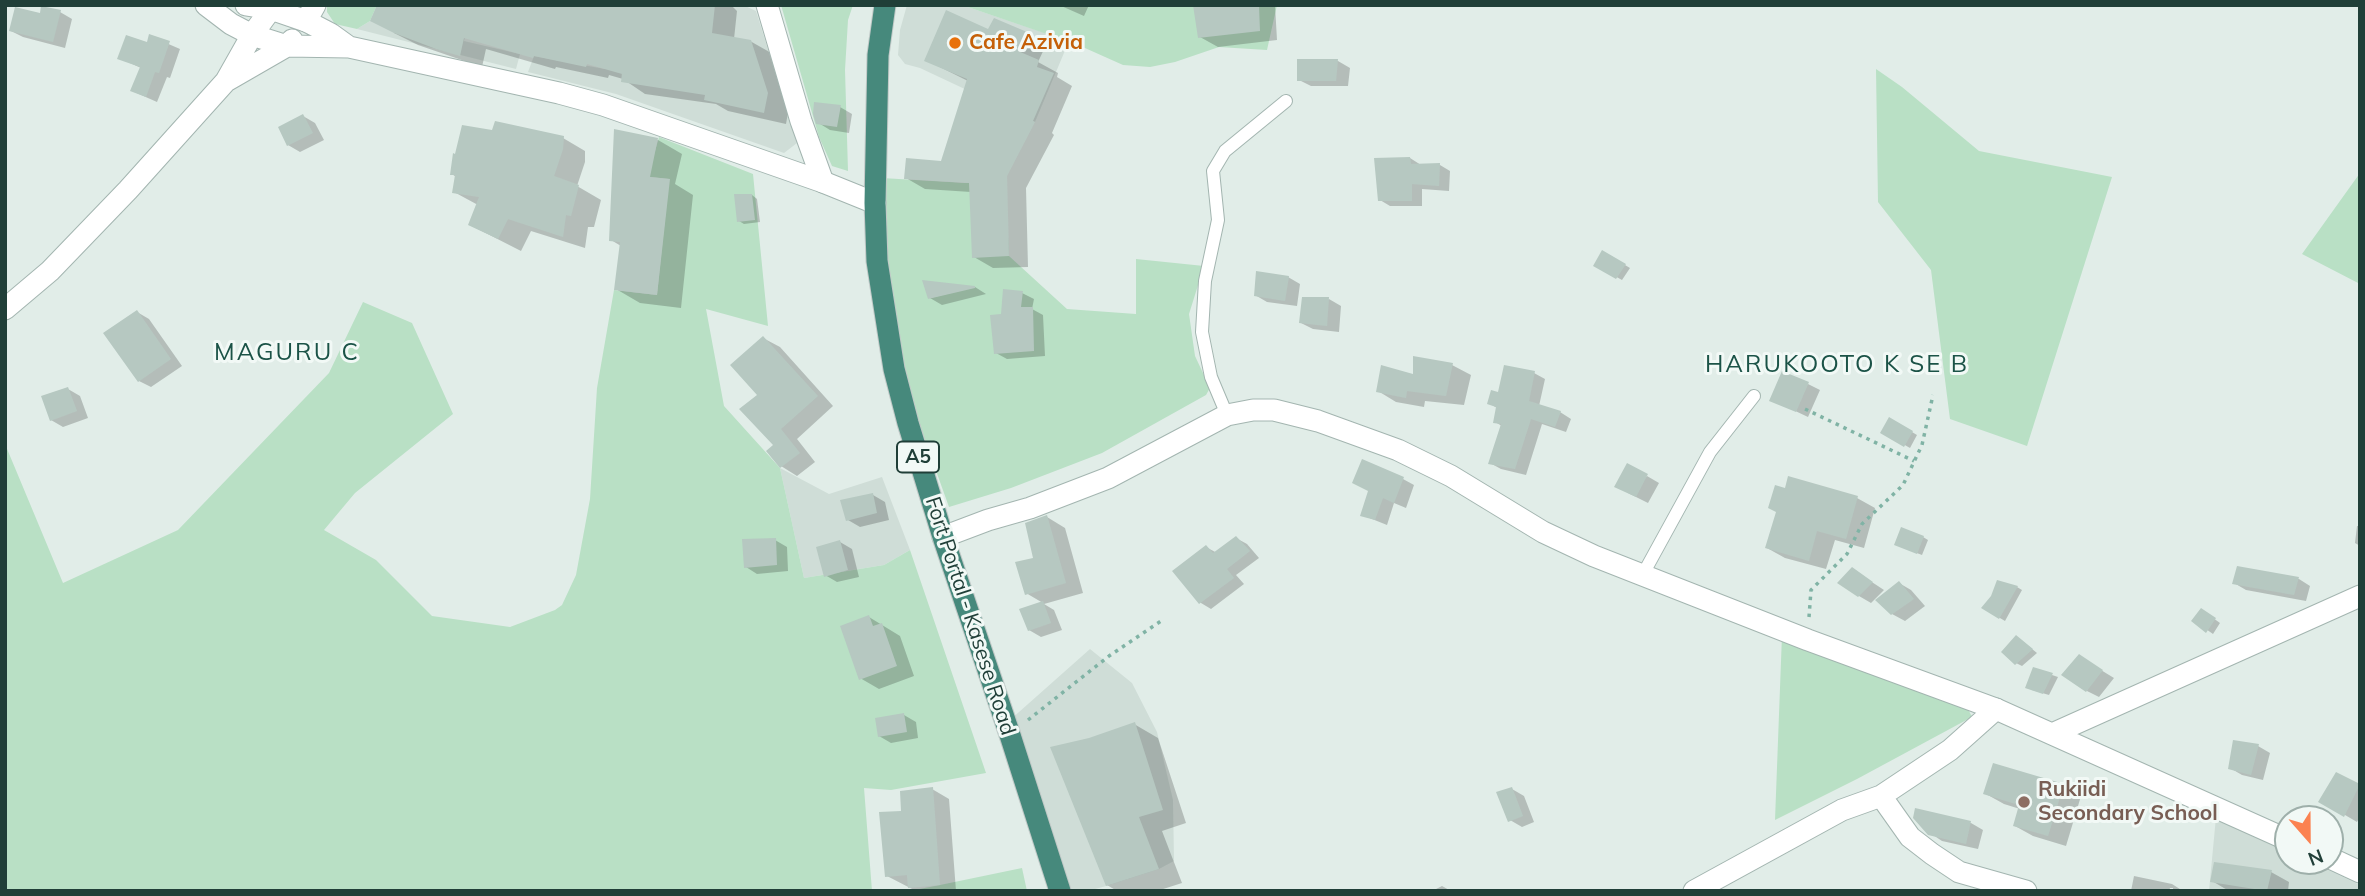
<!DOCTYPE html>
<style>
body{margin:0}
#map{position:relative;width:2365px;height:896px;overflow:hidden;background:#e1ede8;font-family:Mulish,sans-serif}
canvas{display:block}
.frame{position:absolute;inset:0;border:7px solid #203f38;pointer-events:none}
.north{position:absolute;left:2274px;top:805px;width:70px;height:70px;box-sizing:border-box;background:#f2f9f6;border:2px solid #9eafaa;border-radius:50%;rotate:159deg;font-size:19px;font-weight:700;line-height:28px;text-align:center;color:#203f38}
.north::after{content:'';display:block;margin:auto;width:24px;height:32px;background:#fb8251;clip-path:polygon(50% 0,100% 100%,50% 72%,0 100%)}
</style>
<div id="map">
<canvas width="2365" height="896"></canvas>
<div class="frame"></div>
<div class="north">N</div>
</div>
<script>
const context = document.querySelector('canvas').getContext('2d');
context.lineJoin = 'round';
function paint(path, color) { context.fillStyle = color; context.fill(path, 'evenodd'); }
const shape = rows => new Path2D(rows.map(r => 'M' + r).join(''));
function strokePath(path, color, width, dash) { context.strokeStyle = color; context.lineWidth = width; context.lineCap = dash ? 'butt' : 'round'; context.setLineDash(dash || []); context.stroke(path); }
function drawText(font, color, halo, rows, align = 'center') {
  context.font = font + ' Mulish,sans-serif'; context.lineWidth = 6; context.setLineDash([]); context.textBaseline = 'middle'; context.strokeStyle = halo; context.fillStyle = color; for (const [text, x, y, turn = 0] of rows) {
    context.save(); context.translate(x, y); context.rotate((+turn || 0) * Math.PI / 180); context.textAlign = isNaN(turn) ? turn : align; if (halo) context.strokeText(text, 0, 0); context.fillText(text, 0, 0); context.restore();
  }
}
const built = shape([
 [377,5,384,8,473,5,464,41,520,54,516,69,357,29,370,21],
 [641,5,743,5,756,11,797,143,784,153,616,94,528,72,534,56,605,69,611,43,621,43,622,82],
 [907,5,962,5,1069,41,1035,122,920,68,905,64,898,55,900,30],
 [780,468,829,494,882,477,910,550,884,565,804,578],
 [1090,649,1132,683,1157,732,1173,800,1174,861,1159,869,1106,886,1088,891,1069,891,1010,720],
 [2216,817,2288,851,2288,861,2309,861,2360,885,2360,891,2209,891]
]);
const green = shape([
 [327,5,377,5,370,21,357,29,335,24,327,12],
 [781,5,853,5,848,20,845,70,848,171,832,166,819,137],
 [962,5,1277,5,1267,50,1219,47,1175,62,1150,67,1123,65,1076,44],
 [1876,69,1902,87,1979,151,2112,177,2027,446,1950,419,1931,270,1878,202],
 [659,137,753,174,768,326,706,309,724,406,780,468,804,578,884,565,910,550,986,773,891,790,864,788,872,891,5,891,5,444,63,583,178,530,329,373,363,302,412,323,453,414,355,493,324,530,376,560,432,616,510,627,555,610,562,605,576,575,590,499,597,388,614,290,657,295,669,179,623,174,655,151],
 [2360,173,2360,284,2302,254],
 [882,178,966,183,1005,179,1009,256,1067,309,1136,314,1136,259,1204,266,1189,314,1195,356,1210,388,1206,395,1102,453,1011,488,949,507,911,401,893,327],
 [1782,635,1968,709,1972,717,1857,779,1775,820],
 [1022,868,1027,891,909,891,940,885]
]);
const shadow = shape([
 [387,5,731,5,737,11,734,39,750,41,773,54,789,107,786,124,728,111,716,104,645,94,623,79,609,75,608,78,556,67,555,69,486,49,482,67,418,45,394,33],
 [1059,5,1089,5,1084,16],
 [1195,5,1275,5,1277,40,1218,47,1200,37],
 [60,12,72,19,65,48,23,37,11,31,41,15],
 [995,20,1046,45,1038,62,1058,73,1057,77,1072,86,1052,133,1054,135,1026,188,1028,267,993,268,974,257,971,192,925,189,906,178,943,163,968,81,926,60,989,32],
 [150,36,180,49,170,78,167,77,157,102,132,91,141,68,119,58,148,44],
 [1299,61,1338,61,1350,68,1348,86,1311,86,1299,80],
 [840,107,852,114,849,133,830,130,817,122],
 [303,116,315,123,324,140,300,152,288,145],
 [615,131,658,140,682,154,675,184,693,195,681,308,640,303,616,289,621,246,611,240],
 [563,138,585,151,585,162,577,186,601,200,594,227,588,227,585,248,531,231,521,251,470,225,478,205,454,192,456,177,452,174],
 [1410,158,1421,165,1440,165,1450,171,1449,191,1422,189,1422,206,1390,206,1380,200],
 [752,195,757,199,760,222,744,224,739,221],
 [1603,252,1630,268,1622,280,1595,265],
 [1288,277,1300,284,1297,306,1267,302,1255,295],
 [975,287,986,294,942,305,930,298],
 [1022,293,1034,299,1032,309,1043,315,1045,356,1007,359,996,353,1003,315],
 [1329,299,1341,306,1339,332,1313,329,1301,323],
 [137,312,149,319,182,366,151,387,139,381],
 [763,338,780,347,833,406,797,439,815,462,797,476,781,466,760,395],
 [1452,365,1471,375,1464,405,1425,401,1424,407,1396,402,1378,391,1414,376],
 [1534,373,1545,379,1539,406,1560,412,1571,419,1566,432,1542,424,1526,475,1501,469,1490,463,1502,426,1495,422,1497,408,1489,403],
 [1808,384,1820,390,1808,417,1772,400],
 [68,389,80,396,88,418,63,427,51,420],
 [1890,419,1917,435,1910,448,1882,432],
 [1647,476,1659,483,1648,503,1628,493],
 [1403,479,1414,485,1406,508,1394,503,1387,525,1362,515],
 [873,495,885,502,889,520,860,527,848,520],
 [1857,498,1875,508,1864,548,1835,540,1826,569,1785,558,1767,548],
 [1047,517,1065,528,1083,593,1044,604,1054,610,1062,630,1041,637,1029,630,1043,603,1026,593],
 [2357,526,2360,526,2360,546,2355,543],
 [1923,537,1928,540,1922,555,1901,547],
 [1236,538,1247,544,1259,558,1236,575,1244,584,1211,609,1201,603,1175,571,1206,547,1217,553],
 [775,540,787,547,788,571,757,574,746,567],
 [840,542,852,549,859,577,837,582,825,575],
 [2239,568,2299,579,2310,586,2306,601,2246,590,2234,583],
 [1852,569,1884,590,1871,603,1859,596],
 [1899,583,1911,590,1925,606,1905,621,1892,614],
 [2017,587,2022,590,2005,621,1983,608],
 [2202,610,2220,623,2213,634,2193,620],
 [869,617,900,636,914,676,879,689,860,678],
 [2021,640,2037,653,2022,666,2016,663],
 [2091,664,2114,678,2099,697,2087,691],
 [2034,669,2058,677,2049,695,2032,690],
 [904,715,916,722,918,738,891,743,879,736],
 [1134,724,1158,738,1186,823,1162,831,1182,883,1157,891,1117,891,1107,885,1090,740],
 [2258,746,2270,753,2263,780,2242,775,2230,768],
 [2337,774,2360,786,2360,816,2357,822,2321,801],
 [2063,786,2081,796,2066,846,2033,836,2015,826,2020,809,2004,804,1986,794],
 [932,789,949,799,956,891,916,891,887,876,903,812],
 [1512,789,1524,796,1534,822,1522,827,1510,820],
 [1916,811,1971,823,1983,830,1978,849,1942,841,1930,833],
 [2271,872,2289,882,2288,891,2229,891,2212,881],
 [2134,876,2172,884,2183,891,2173,891,2173,888,2170,888,2169,891,2131,891],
 [1442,886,1451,891,1432,891]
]);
const building = shape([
 [377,5,715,5,712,33,751,40,768,93,764,113,704,100,705,95,621,82,622,74,587,64,586,67,534,56,533,58,464,38,460,56,436,49,394,33,370,21],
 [1193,5,1259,5,1260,31,1198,38],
 [41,6,61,10,53,42,9,31,15,7,40,13],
 [946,10,988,29,994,18,1027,32,1018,51,1039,60,1037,67,1054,73,1033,121,1035,122,1007,176,1009,256,972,258,969,183,904,179,906,158,941,161,967,79,924,61],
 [149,34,170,41,159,73,155,72,146,97,130,91,140,67,117,59,126,35,147,42],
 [1297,59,1338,59,1336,81,1297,81],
 [814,102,841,105,837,127,816,124,813,114],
 [303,114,313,133,287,146,278,127],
 [495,121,564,136,563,149,554,176,579,185,571,216,566,215,563,237,508,219,498,239,468,225,479,197,452,193,455,175,450,175,453,153,455,154,462,125,492,130],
 [614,129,658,138,650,177,670,179,657,295,614,290,620,242,609,241],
 [1410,157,1411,164,1440,163,1439,186,1412,184,1412,201,1378,201,1374,158],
 [734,194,752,194,755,220,737,222],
 [1602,250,1626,264,1616,279,1593,266],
 [1256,271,1289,276,1285,301,1254,296],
 [922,280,975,286,975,288,928,299],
 [1003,289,1023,291,1021,307,1033,307,1034,351,994,354,990,315,1001,314],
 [1302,297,1329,297,1327,326,1299,323],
 [137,310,171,359,138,382,103,333],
 [763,336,818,396,781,429,800,453,780,468,766,451,773,445,739,409,757,395,730,365],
 [1413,356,1453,363,1446,396,1407,391,1406,398,1376,392,1381,365,1413,374],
 [1504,365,1535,371,1529,401,1561,411,1555,427,1531,419,1515,469,1488,464,1501,424,1493,423,1496,407,1487,404,1491,390,1498,392],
 [1782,371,1809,382,1796,412,1769,401],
 [68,387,77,411,50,421,41,396],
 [1889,417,1913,431,1904,447,1880,433],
 [1362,459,1404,477,1394,503,1383,498,1375,520,1360,516,1368,491,1352,483],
 [1627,463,1648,474,1636,497,1614,487],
 [1788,476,1858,496,1846,539,1817,531,1809,561,1765,548,1776,512,1768,508,1775,485,1785,488],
 [873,493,877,513,846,521,840,500],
 [1047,515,1066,583,1025,595,1015,562,1033,558,1025,523],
 [1901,527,1924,536,1917,554,1894,545],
 [1236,536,1250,551,1227,569,1234,578,1199,604,1172,571,1206,545,1213,553],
 [776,538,777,565,744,568,742,539],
 [840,540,848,570,824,577,816,547],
 [2237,566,2299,577,2294,595,2232,584],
 [1852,567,1873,582,1858,597,1837,583],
 [1997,580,2018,586,1999,619,1981,608,1991,596],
 [1899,581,1914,599,1891,615,1875,600],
 [1043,601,1051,623,1028,631,1019,609],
 [2201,608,2216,618,2206,633,2191,621],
 [869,615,873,626,882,623,897,666,859,680,840,626],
 [2016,635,2033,649,2015,665,2001,652],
 [2079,654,2103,670,2086,692,2061,675],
 [2033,667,2053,673,2043,694,2025,688],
 [904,713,907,732,878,737,875,718],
 [1135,722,1163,810,1139,817,1159,869,1106,886,1050,747,1089,738],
 [2233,740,2259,744,2251,775,2228,769],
 [1993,763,2064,784,2048,836,2013,826,2019,805,1983,794],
 [2336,772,2360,784,2344,817,2318,802],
 [933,787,940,885,908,888,907,875,885,877,879,812,901,811,900,791],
 [1512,787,1523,816,1508,822,1496,792],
 [1915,808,1971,821,1966,844,1928,835,1913,818],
 [2214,862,2272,870,2267,891,2210,882]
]);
const path = shape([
 [1805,409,1914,461],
 [1809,617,1811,590,1847,554,1862,524,1903,485,1922,445,1933,395],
 [1028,720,1109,656,1161,621]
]);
const service = shape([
 [1227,415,1211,377,1202,332,1205,281,1218,220,1213,171,1225,151,1286,101],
 [1642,576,1710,452,1754,396]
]);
const minor = shape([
 [206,5,231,24,252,35],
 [246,5,271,9,280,5],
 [767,5,801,121,823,182],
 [306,21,315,5],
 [1881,796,1910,837,1932,854,1959,872,2026,891],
 [1694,891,1842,810,1881,796,1950,750,1996,709]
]);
const tertiary = shape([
 [252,35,287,46,349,47,559,93,603,105,823,182,875,203],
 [228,80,287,46,292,40],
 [5,309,50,271,128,190,226,81,252,35,271,9,306,21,331,34,349,47],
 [943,537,988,520,1030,508,1108,478,1227,415,1253,410,1274,410,1318,421,1398,450,1451,476,1543,532,1594,556,1808,640,1996,709,2288,840],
 [2052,734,2360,596],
 [2330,858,2360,872]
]);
const trunk = shape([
 [885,5,878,55,875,203,877,261,894,369,908,423,943,537,1010,735,1060,891]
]);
const markers = [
 [955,43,7,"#e8710a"],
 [2024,802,7,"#8d6e63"]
];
const shields = [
 [918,457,42]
];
const shieldNames = [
 ["A5",918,457]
];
const foodNames = [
 ["Cafe Azivia",969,43]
];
const streetNames = [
 ["Fort Portal - Kasese Road",970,616,72]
];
const educationNames = [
 ["Rukiidi",2038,790],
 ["Secondary School",2038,814]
];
const quarterNames = [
 ["MAGURU C",287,353],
 ["HARUKOOTO K SE B",1837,365]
];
paint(built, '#cfddd7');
paint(green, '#b9e0c5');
paint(shadow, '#0003');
paint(building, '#b6c8c1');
strokePath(service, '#a3b5b0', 14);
strokePath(minor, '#a3b5b0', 23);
strokePath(tertiary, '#a3b5b0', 23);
strokePath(trunk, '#c1c9c7', 23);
strokePath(path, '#80b3a5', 3.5, [3.5, 5]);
strokePath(service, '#fff', 12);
strokePath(minor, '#fff', 21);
strokePath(tertiary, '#fff', 21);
strokePath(trunk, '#46897c', 21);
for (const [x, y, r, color] of markers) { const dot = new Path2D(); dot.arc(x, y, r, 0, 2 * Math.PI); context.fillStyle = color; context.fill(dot); strokePath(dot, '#f2f9f6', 2.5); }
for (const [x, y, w] of shields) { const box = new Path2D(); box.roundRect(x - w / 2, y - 15.5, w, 31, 5); context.fillStyle = '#f2f9f6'; context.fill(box); strokePath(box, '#203f38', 2); }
drawText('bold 19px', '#203f38', null, shieldNames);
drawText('bold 21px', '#c56008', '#f2f9f6', foodNames, 'left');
drawText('21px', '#203f38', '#f2f9f6', streetNames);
drawText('bold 21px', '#785e54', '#f2f9f6', educationNames, 'left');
context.letterSpacing = '2px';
drawText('24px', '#1b5347', '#f2f9f6', quarterNames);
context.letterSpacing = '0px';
</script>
